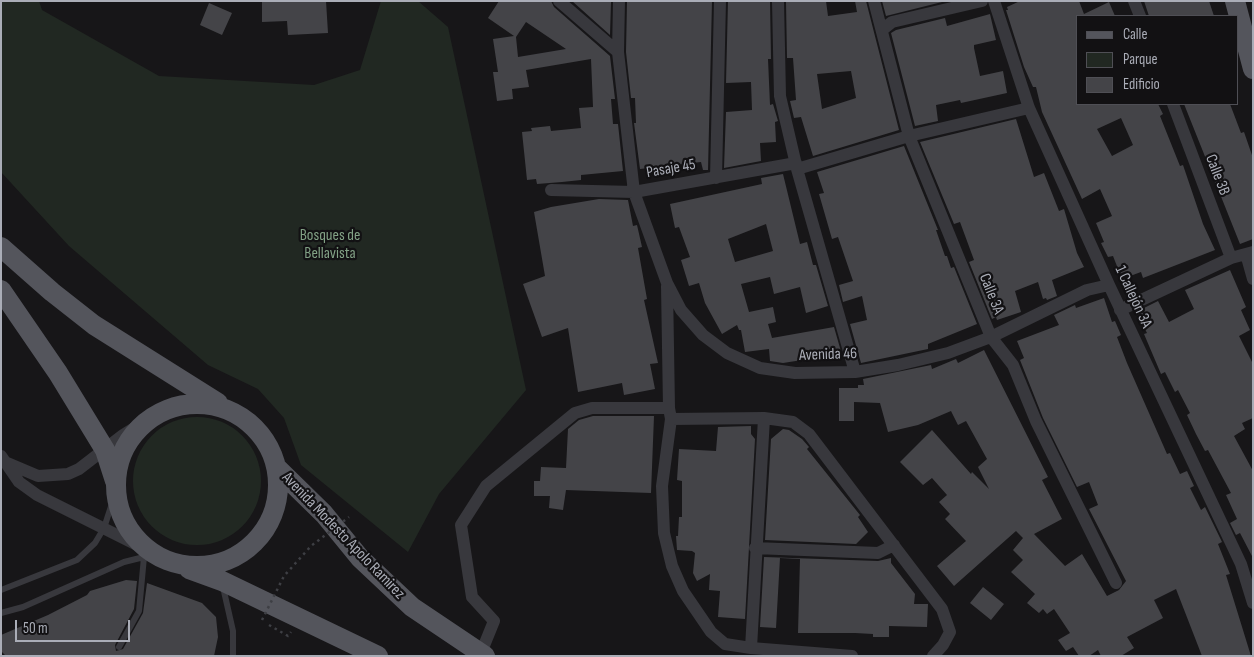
<!DOCTYPE html>
<meta charset="utf-8">
<style>
body{margin:0}
#map{position:relative;width:1254px;height:657px;overflow:hidden;background:#171618;font-family:"Sofia Sans Condensed",sans-serif}
canvas{display:block}
.frame{position:absolute;inset:0;border:2px solid #aaadb7;pointer-events:none}
.legend{position:absolute;left:1076px;top:15px;width:162px;height:90px;box-sizing:border-box;background:#121113;border:1px solid #4f4f55;margin:0;padding:6px 9px;list-style:none;font-size:15px;color:#aaadb7}
.legend li{display:flex;align-items:center;gap:10px;height:25px}
.legend b{width:25px;border:1px solid #4f4f55}
.scale{position:absolute;left:15px;top:620px;width:115px;height:22px;box-sizing:border-box;border:2px solid #aaadb7;border-top:0;padding-left:6px;font-size:15px;line-height:18px;white-space:nowrap;color:#aaadb7;-webkit-text-stroke:4px #121113;paint-order:stroke}
</style>
<div id="map">
<canvas width="1254" height="657"></canvas>
<div class="frame"></div>
<ul class="legend">
<li><b style="height:6px;background:#54555c"></b>Calle</li>
<li><b style="height:14px;background:#212822"></b>Parque</li>
<li><b style="height:14px;background:#444448"></b>Edificio</li>
</ul>
<div class="scale">50 m</div>
</div>
<script>
const context = document.querySelector('canvas').getContext('2d');
context.lineJoin = 'round';
function paint(path, color) { context.fillStyle = color; context.fill(path, 'evenodd'); }
const shape = rows => new Path2D(rows.map(r => 'M' + r).join(''));
function strokePath(path, color, width, dash) { context.strokeStyle = color; context.lineWidth = width; context.lineCap = dash ? 'butt' : 'round'; context.setLineDash(dash || []); context.stroke(path); }
function drawText(font, color, halo, rows, align = 'center') {
  context.font = font + ' "Sofia Sans Condensed",sans-serif'; context.lineWidth = 4.5; context.setLineDash([]); context.textBaseline = 'middle'; context.strokeStyle = halo; context.fillStyle = color; for (const [text, x, y, turn = 0] of rows) {
    context.save(); context.translate(x, y); context.rotate((+turn || 0) * Math.PI / 180); context.textAlign = isNaN(turn) ? turn : align; if (halo) context.strokeText(text, 0, 0); context.fillText(text, 0, 0); context.restore();
  }
}
const green = shape([
 [1,1,39,1,42,10,159,76,314,85,360,70,381,1,418,1,448,27,526,390,439,494,408,552,301,465,284,418,258,389,208,365,69,246,1,172],
 '133 481a64 64 0 1 1 128 0a64 64 0 1 1-128 0Z'
]);
const building = shape([
 [262,1,326,1,328,33,288,35,287,21,262,22],
 [499,1,551,1,554,7,610,56,615,99,611,99,613,124,618,124,623,171,581,175,581,180,562,182,537,184,536,179,527,180,522,132,532,131,531,128,550,126,551,131,581,128,579,108,593,107,591,59,526,70,529,87,512,89,513,99,497,101,493,72,498,72,493,39,514,36,488,18],
 [526,22,566,49,518,57,516,37],
 [572,1,611,2,610,35],
 [712,1,708,170,703,170,701,162,640,169,634,123,636,123,635,98,631,98,626,52,627,2],
 [728,1,770,1,771,59,768,59,770,105,773,104,778,121,775,122,776,142,760,143,761,161,724,168,726,112,752,110,751,82,726,83],
 [826,1,828,16,857,12,855,1,866,1,899,130,813,156,801,117,794,118,790,101,796,100,793,58,787,58,786,2],
 [851,71,856,98,822,109,817,74],
 [882,1,942,1,942,2,886,16],
 [1020,1,1079,1,1084,14,1109,2,1115,16,1078,16,1078,104,1158,104,1163,114,1160,116,1180,166,1183,165,1203,224,1215,250,1143,278,1141,272,1122,279,1113,256,1108,257,1101,243,1104,242,1096,223,1112,216,1100,189,1082,199,1042,112,1036,87,1033,87,1024,67,1006,10,1008,10,1007,7],
 [1121,118,1133,145,1112,156,1097,129],
 [1144,1,1209,1,1214,16,1149,16],
 [209,3,232,13,222,35,200,25],
 [990,14,996,40,974,45,974,48,980,76,1003,71,1007,93,961,103,960,100,936,105,938,121,915,126,891,33,896,30,945,18,947,26],
 [1184,104,1230,104,1241,133,1244,132,1253,158,1253,239,1240,244],
 [1016,119,1034,177,1044,173,1059,211,1064,209,1077,253,1084,267,1052,280,1057,296,1047,300,1046,298,1043,299,1038,282,1015,291,1021,312,997,320,996,317,992,319,969,262,974,260,960,222,954,224,920,142],
 [904,146,938,230,936,230,945,256,947,256,951,268,954,267,977,324,928,344,928,349,861,363,850,324,867,320,862,296,843,302,839,285,853,281,838,237,832,239,819,194,824,193,817,172],
 [783,174,800,244,807,242,813,265,816,265,828,306,806,313,800,287,774,294,770,277,741,284,749,312,773,307,776,322,768,324,772,338,834,327,842,355,815,361,815,358,783,363,770,361,769,349,745,352,741,330,739,330,737,325,722,334,705,303,699,283,689,286,681,260,690,257,679,227,675,228,670,204,762,184,761,178],
 [766,224,773,251,735,262,728,239],
 [599,199,628,200,633,226,637,225,642,247,638,248,647,299,644,300,658,363,650,364,655,389,624,395,622,383,578,392,568,328,542,337,523,284,545,276,534,212,551,207],
 [1230,270,1246,307,1241,310,1250,330,1239,336,1253,364,1253,418,1242,423,1245,429,1234,436,1253,471,1253,558,1240,533,1236,535,1230,523,1237,519,1226,495,1231,493,1208,450,1205,451,1196,434,1187,415,1190,413,1178,390,1175,392,1165,372,1161,374,1144,334,1147,333,1136,312,1158,301,1169,322,1194,309,1185,290],
 [1104,298,1112,322,1115,321,1121,335,1117,337,1127,363,1167,454,1170,453,1180,474,1187,471,1194,486,1190,488,1201,510,1205,507,1222,542,1218,544,1230,574,1226,575,1251,656,1202,656,1176,589,1154,600,1163,618,1127,637,1134,648,1121,656,1101,656,1098,650,1089,656,1079,656,1073,647,1066,651,1058,640,1070,633,1054,609,1047,614,1043,609,1039,613,1027,603,1035,594,1011,572,1023,560,1013,550,1023,538,1016,531,954,586,937,566,966,541,945,519,950,514,939,502,947,495,932,478,923,485,900,462,932,430,971,474,972,472,989,489,978,467,987,459,966,421,958,425,951,411,918,425,888,432,880,403,854,402,854,421,839,421,839,388,858,388,858,385,864,385,863,379,931,365,932,369,956,359,958,363,984,350,1048,477,1042,480,1062,519,1034,534,1065,566,1082,554,1107,596,1119,590,1126,581,1089,509,1098,505,1089,482,1077,487,1043,418,1020,360,1024,358,1017,341,1059,325,1054,315,1075,305,1076,308],
 [593,416,654,416,651,493,566,490,563,510,549,508,550,496,534,496,534,481,540,481,541,467,566,468,568,429,579,420],
 [751,426,751,434,755,439,745,619,718,617,720,591,709,590,710,574,697,581,693,573,695,553,692,551,677,550,676,536,678,536,679,517,682,517,682,481,677,480,679,449,716,451,718,427],
 [783,429,789,430,802,439,809,447,807,449,860,515,858,517,868,532,856,544,765,540,771,439],
 [764,557,878,561,891,558,891,563,915,594,914,604,928,604,927,627,889,626,889,637,873,637,873,634,855,633,798,633,800,559,780,558,776,628,760,627],
 [126,580,137,581,134,609,115,645,116,651,123,649,143,613,147,583,202,603,216,617,218,637,214,656,6,656,1,651,1,635,48,615,87,595,90,591],
 [983,587,1004,604,991,620,970,603]
]);
const path = shape([
 [269,625,288,636,291,632]
]);
const service = shape([
 [223,587,233,631,233,656],
 [1,590,77,560,95,543,104,528,116,491],
 [1,613,23,607,124,562,144,557,165,560],
 [119,647,139,611,144,557]
]);
const minor = shape([
 [559,1,618,52],
 [619,1,618,52,634,192,667,283,681,310,703,335,727,353,760,368,795,373,855,372,898,365,948,353,991,337,1087,290,1109,285],
 [778,1,780,96,797,169,855,372],
 [874,1,909,136,991,337,1013,365,1036,421,1116,583],
 [994,1,1029,108,1109,285,1241,564,1253,603],
 [1134,1,1140,16],
 [882,30,892,22,982,1],
 [1173,104,1231,258],
 [797,169,909,136,1029,108],
 [716,178,720,1],
 [551,190,634,192,796,163],
 [1246,254,1253,279],
 [667,286,669,408,671,419,662,486,664,533,672,566,683,591,711,632,725,644,751,648,852,656],
 [1120,310,1231,258,1253,252],
 [671,419,764,418,793,422,809,434,942,609,950,632,943,645,933,656],
 [1,456,19,482,37,495,151,552],
 [5,462,38,476,68,474,79,469,123,435,150,418],
 [755,548,878,553,894,545],
 [751,648,764,418],
 [481,653,494,621,472,597,461,525,486,486,575,413,592,408,669,408]
]);
const primary = shape([
 [1235,1,1253,69],
 [1,247,52,292,94,325,218,403],
 [1,290,58,373,105,450,115,481],
 '116 485a81 81 0 1 1 162 0a81 81 0 1 1-162 0Z',
 [276,467,324,514,360,558,412,607,485,656],
 [189,569,222,581,378,656]
]);
const pathBridge = shape([
 [262,620,284,576,311,546,349,517]
]);
const streetNames = [
 ["Pasaje 45",671,169,-10],
 ["Calle 3B",1217,175,69],
 ["Calle 3A",991,294,68],
 ["1 Callejón 3A",1133,297,65],
 ["Avenida 46",828,355,-2],
 ["Avenida Modesto Apolo Ramirez",343,536,46]
];
const parkNames = [
 ["Bosques de",330,236],
 ["Bellavista",330,254]
];
paint(green, '#212822');
paint(building, '#444448');
strokePath(path, '#3e3f44', 2.5, [2.5, 4]);
strokePath(service, '#38383d', 6);
strokePath(minor, '#38383d', 12);
strokePath(primary, '#54555c', 20);
strokePath(pathBridge, '#3e3f44', 2.5, [2.5, 4]);
drawText('16px', '#aaadb7', '#121113', streetNames);
drawText('16px', '#82a185', '#121113', parkNames);
</script>
